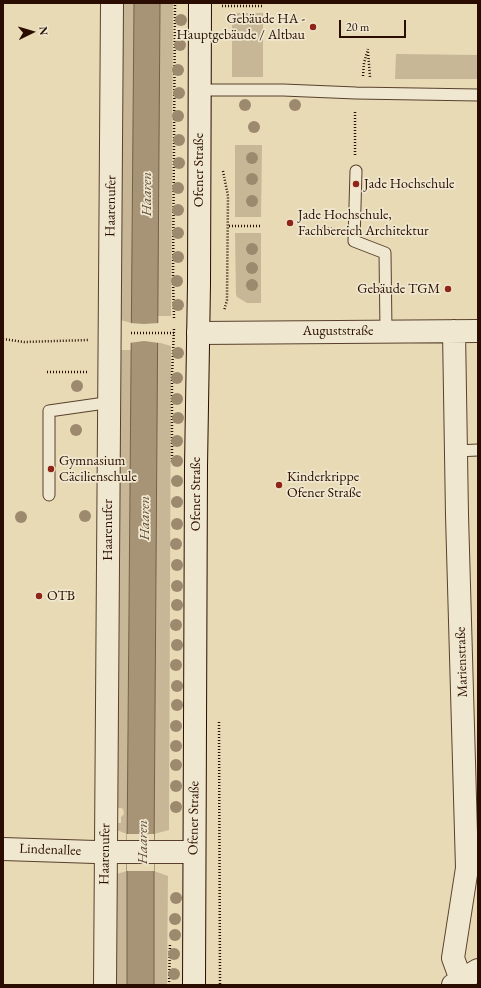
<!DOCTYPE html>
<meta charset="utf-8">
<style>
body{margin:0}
#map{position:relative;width:481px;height:988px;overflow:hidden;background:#e7dab5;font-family:"EB Garamond",serif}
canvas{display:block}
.frame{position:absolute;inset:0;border:4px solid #2a0d00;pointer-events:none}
.north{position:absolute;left:12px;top:12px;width:40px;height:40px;-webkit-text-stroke:3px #efe7cf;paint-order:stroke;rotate:85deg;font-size:11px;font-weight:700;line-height:16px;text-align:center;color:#2a0d00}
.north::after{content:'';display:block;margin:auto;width:14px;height:18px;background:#2a0d00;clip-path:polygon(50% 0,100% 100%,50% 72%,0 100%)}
.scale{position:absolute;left:339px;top:20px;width:67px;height:18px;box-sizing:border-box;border:2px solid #2a0d00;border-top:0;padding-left:5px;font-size:12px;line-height:14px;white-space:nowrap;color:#2a0d00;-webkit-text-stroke:3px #efe7cf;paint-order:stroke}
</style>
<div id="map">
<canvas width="481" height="988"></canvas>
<div class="frame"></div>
<div class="north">N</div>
<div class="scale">20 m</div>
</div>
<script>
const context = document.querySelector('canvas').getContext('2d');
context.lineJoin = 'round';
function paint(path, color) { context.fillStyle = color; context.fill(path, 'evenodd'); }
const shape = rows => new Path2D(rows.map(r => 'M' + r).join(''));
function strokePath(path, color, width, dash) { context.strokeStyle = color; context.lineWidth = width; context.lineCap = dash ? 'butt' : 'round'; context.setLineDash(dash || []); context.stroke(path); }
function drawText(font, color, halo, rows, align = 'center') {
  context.font = font + ' "EB Garamond",serif'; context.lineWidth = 3.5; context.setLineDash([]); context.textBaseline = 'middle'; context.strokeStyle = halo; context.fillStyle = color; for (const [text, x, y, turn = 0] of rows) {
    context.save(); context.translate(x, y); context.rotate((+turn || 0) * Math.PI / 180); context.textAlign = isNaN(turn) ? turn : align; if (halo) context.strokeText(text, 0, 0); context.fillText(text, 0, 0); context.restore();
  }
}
const green = shape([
 [119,3,134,3,132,323,116,319],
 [160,3,173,3,171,316,157,316],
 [232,13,263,13,263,77,232,77],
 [396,54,478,55,478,79,395,79],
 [235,145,262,145,261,217,235,217],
 [235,233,261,233,261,303,247,303,237,297,236,294],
 [157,342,171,346,169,830,154,834],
 [115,350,131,350,127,834,114,829,114,823,121,823,121,817,124,814,123,809,121,808,114,808],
 [127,871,127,985,112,985,113,875],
 [154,871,168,876,167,985,154,985]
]);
const water = shape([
 [134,3,160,3,154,853,154,985,127,985,127,852,134,3]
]);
const pier = shape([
 [130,323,144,324,159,323,159,343,144,341,129,343],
 [127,834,154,834,154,871,127,871]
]);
const path = shape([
 [222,6,264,6],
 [368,52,370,77],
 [363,76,364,63,368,49],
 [355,155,355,110],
 [223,171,228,196,227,300,224,311],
 [229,226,262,226],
 [319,228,337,229],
 [174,318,173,280,175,3],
 [131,333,174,333],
 [3,339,24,342,88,340],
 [47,372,87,372],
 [172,462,172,375,174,329],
 [219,722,220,985],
 [169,985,170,943]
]);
const service = shape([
 [199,90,283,90,356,93,478,95],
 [356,171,354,241,385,253,386,331],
 [456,451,478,450],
 [49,495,49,411,98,404,108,404]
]);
const minor = shape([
 [454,331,457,515,467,868,453,958,461,980],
 [198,333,478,331],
 [3,849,95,852,194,852],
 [105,985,112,3],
 [453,985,478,970]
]);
const secondary = shape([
 [194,985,196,466,199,284,200,3]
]);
const trees = [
 [181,20],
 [180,45],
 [178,70],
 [179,93],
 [245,105],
 [295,105],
 [178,116],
 [254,127],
 [179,140],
 [252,158],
 [179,163],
 [252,179],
 [178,188],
 [252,201],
 [178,210],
 [178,233],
 [252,249],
 [178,257],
 [252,268],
 [177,281],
 [252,285],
 [178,305],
 [178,353],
 [177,378],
 [77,386],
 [177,399],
 [178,418],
 [76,430],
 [177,441],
 [177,461],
 [177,481],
 [177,502],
 [85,516],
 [21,517],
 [177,524],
 [176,544],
 [177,565],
 [177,586],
 [177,605],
 [176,625],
 [177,645],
 [176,665],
 [177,686],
 [177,705],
 [176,726],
 [176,746],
 [176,765],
 [176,786],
 [176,807],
 [176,898],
 [175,919],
 [175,935],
 [174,954],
 [174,974]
];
const markers = [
 [313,27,4,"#8f2418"],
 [356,184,4,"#8f2418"],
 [290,223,4,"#8f2418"],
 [448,289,4,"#8f2418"],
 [51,469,4,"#8f2418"],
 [279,485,4,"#8f2418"],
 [39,596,4,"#8f2418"]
];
const poiNames = [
 ["Gebäude HA -",305,19,"right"],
 ["Hauptgebäude / Altbau",305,35,"right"],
 ["Jade Hochschule",364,184],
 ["Jade Hochschule,",298,215],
 ["Fachbereich Architektur",298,231],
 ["Gebäude TGM",440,289,"right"],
 ["Gymnasium",59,461],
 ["Cäcilienschule",59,477],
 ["Kinderkrippe",287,477],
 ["Ofener Straße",287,493],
 ["OTB",47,596]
];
const streetNames = [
 ["Ofener Straße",199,170,-90],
 ["Haarenufer",111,206,-89],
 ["Auguststraße",338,331],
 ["Ofener Straße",196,494,-90],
 ["Haarenufer",108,530,-90],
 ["Marienstraße",462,662,-92],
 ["Ofener Straße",194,818,-89],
 ["Lindenallee",50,850,2],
 ["Haarenufer",105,854,-89]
];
const waterNames = [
 ["Haaren",147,194,-90],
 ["Haaren",145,518,-90],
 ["Haaren",143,842,-90]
];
paint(green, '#c7b796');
paint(water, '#a79477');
strokePath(water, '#755e47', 1);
paint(pier, '#e7dab5');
strokePath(service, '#59402d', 13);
strokePath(minor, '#59402d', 24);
strokePath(secondary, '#2a0d00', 24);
strokePath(path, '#2a0d00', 2.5, [1, 2]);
strokePath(service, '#efe7cf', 11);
strokePath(minor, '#efe7cf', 22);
strokePath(secondary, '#efe7cf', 22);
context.fillStyle = '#9d8a6e';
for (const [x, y] of trees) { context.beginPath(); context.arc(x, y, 6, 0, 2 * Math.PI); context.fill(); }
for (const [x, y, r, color] of markers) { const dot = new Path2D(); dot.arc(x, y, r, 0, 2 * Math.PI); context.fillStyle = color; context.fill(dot); strokePath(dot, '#efe7cf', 1.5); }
drawText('14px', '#2a0d00', '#efe7cf', poiNames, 'left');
drawText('14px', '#2a0d00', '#efe7cf', streetNames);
drawText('italic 15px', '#624a36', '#efe7cf', waterNames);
</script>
